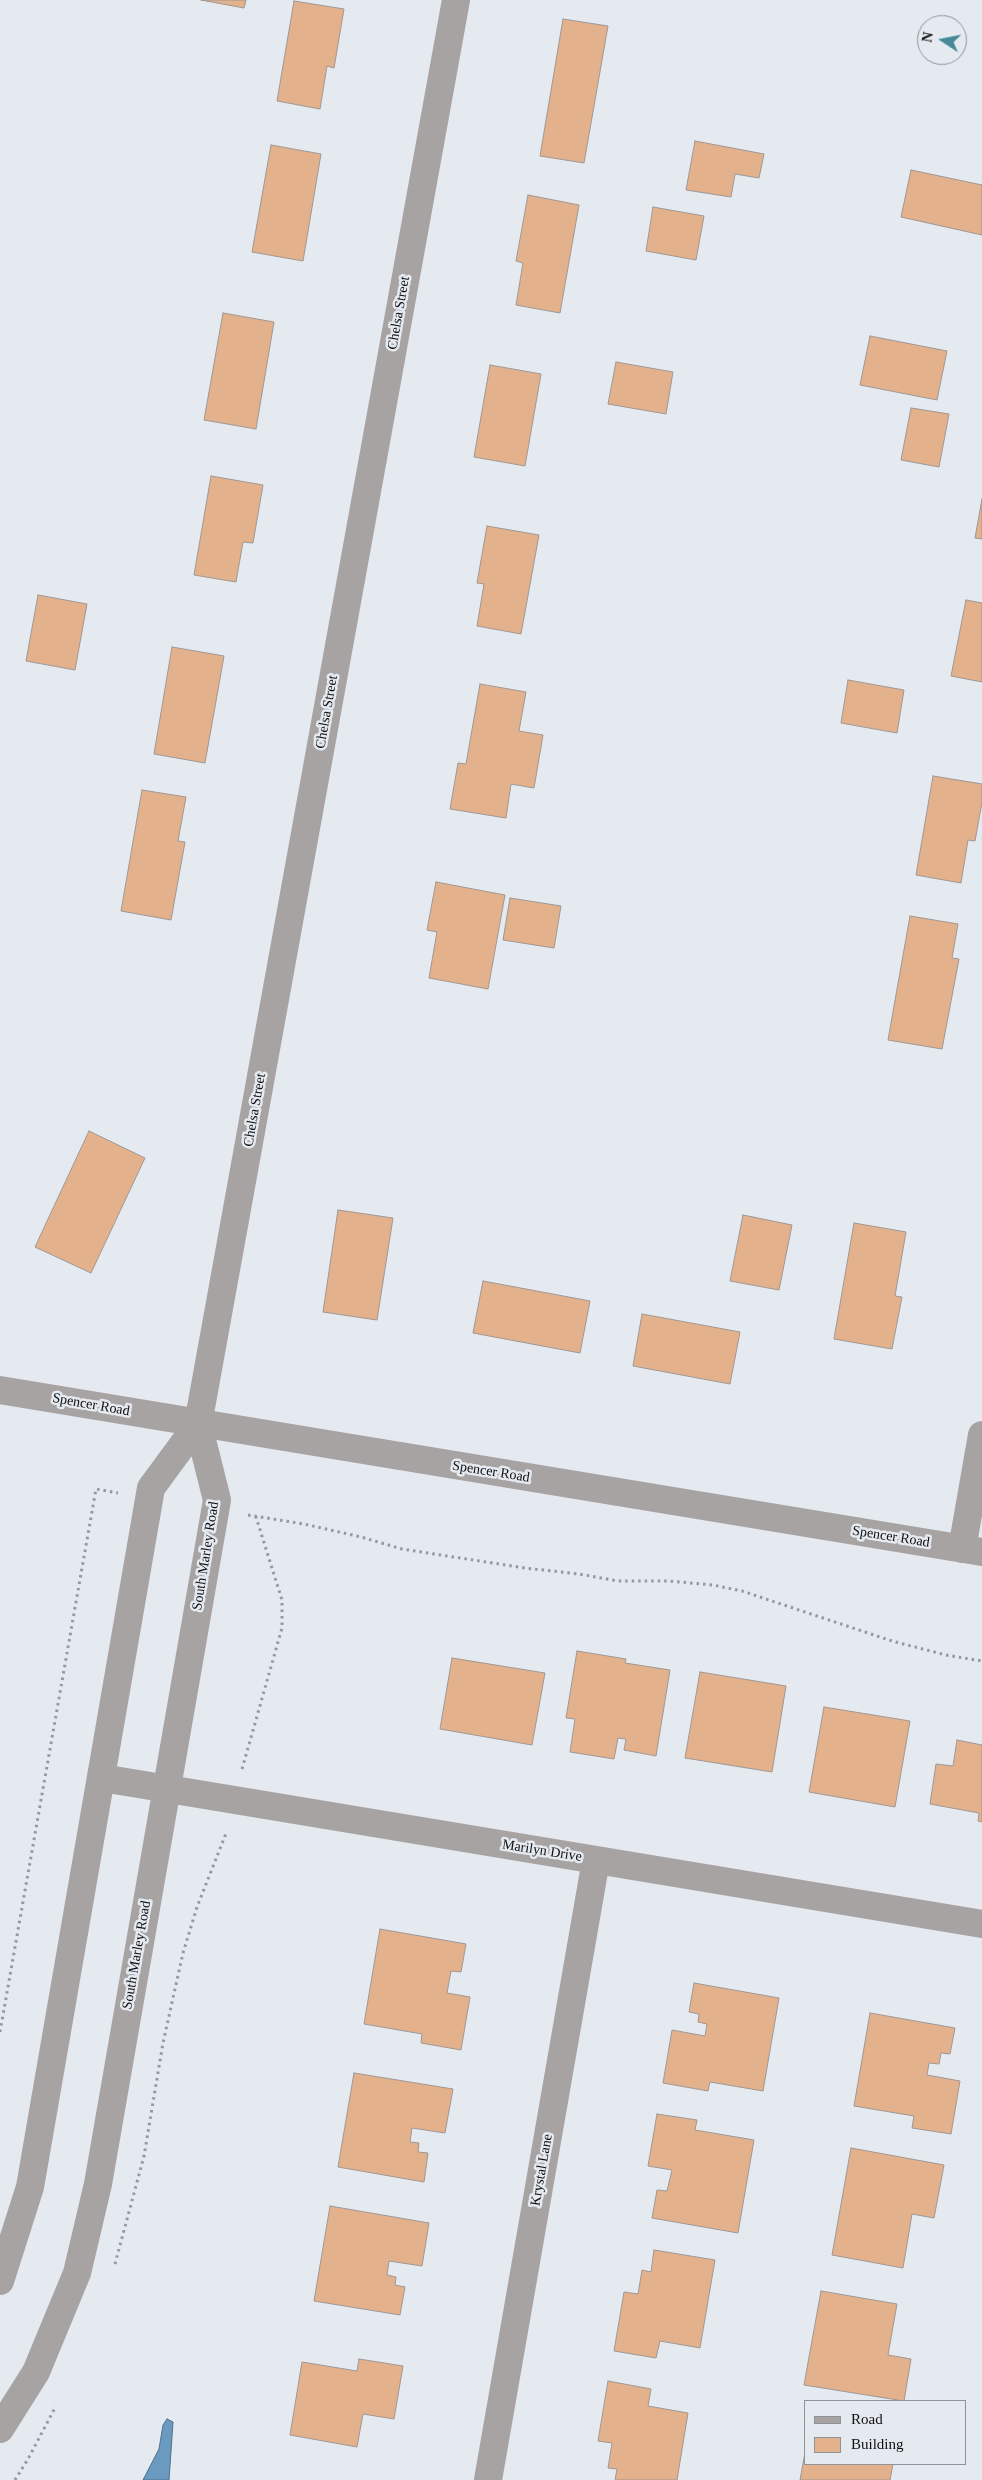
<!DOCTYPE html>
<style>
body{margin:0}
#map{position:relative;width:982px;height:2480px;overflow:hidden;background:#e5e9f0;font-family:"Times New Roman",serif}
canvas{display:block}
.legend{position:absolute;left:804px;top:2400px;width:162px;height:65px;box-sizing:border-box;background:#e5e9f0;border:1px solid #8f9297;margin:0;padding:6px 9px;list-style:none;font-size:15px;color:#0e0f11}
.legend li{display:flex;align-items:center;gap:10px;height:25px}
.legend b{width:25px;border:1px solid #8f9297}
.north{position:absolute;left:917px;top:15px;width:50px;height:50px;box-sizing:border-box;background:#e5e9f0;border:1px solid #8f9297;border-radius:50%;rotate:281deg;font-size:14px;font-weight:700;line-height:20px;text-align:center;color:#0e0f11}
.north::after{content:'';display:block;margin:auto;width:18px;height:22px;background:#458a96;clip-path:polygon(50% 0,100% 100%,50% 72%,0 100%)}
</style>
<div id="map">
<canvas width="982" height="2480"></canvas>
<ul class="legend">
<li><b style="height:6px;background:#a7a3a3"></b>Road</li>
<li><b style="height:14px;background:#e4b18d"></b>Building</li>
</ul>
<div class="north">N</div>
</div>
<script>
const context = document.querySelector('canvas').getContext('2d');
context.lineJoin = 'round';
function paint(path, color) { context.fillStyle = color; context.fill(path, 'evenodd'); }
const shape = rows => new Path2D(rows.map(r => 'M' + r).join(''));
function strokePath(path, color, width, dash) { context.strokeStyle = color; context.lineWidth = width; context.lineCap = dash ? 'butt' : 'round'; context.setLineDash(dash || []); context.stroke(path); }
function drawText(font, color, halo, rows, align = 'center') {
  context.font = font + ' "Times New Roman",serif'; context.lineWidth = 5; context.setLineDash([]); context.textBaseline = 'middle'; context.strokeStyle = halo; context.fillStyle = color; for (const [text, x, y, turn = 0] of rows) {
    context.save(); context.translate(x, y); context.rotate((+turn || 0) * Math.PI / 180); context.textAlign = isNaN(turn) ? turn : align; if (halo) context.strokeText(text, 0, 0); context.fillText(text, 0, 0); context.restore();
  }
}
const water = shape([
 [167,2419,173,2422,169,2480,143,2480,159,2449,163,2425,167,2419]
]);
const building = shape([
 [201,0,246,0,244,8,201,0],
 [294,1,344,9,334,68,327,66,320,109,277,101,294,1],
 [563,19,608,26,584,163,540,156,563,19],
 [695,141,764,154,759,178,735,174,731,197,686,190,695,141],
 [271,145,321,154,303,261,252,252,271,145],
 [911,170,982,185,982,235,901,217,911,170],
 [528,195,579,205,560,313,516,305,523,263,516,261,528,195],
 [653,207,704,216,696,260,646,251,653,207],
 [223,313,274,322,256,429,204,420,223,313],
 [870,336,947,351,937,400,860,385,870,336],
 [616,362,673,372,666,414,608,404,616,362],
 [490,365,541,374,525,466,474,457,490,365],
 [911,408,949,414,939,467,901,460,911,408],
 [211,476,263,485,253,543,243,542,236,582,194,575,211,476],
 [982,499,982,539,975,538,982,499],
 [487,526,539,535,521,634,477,626,484,584,477,583,487,526],
 [38,595,87,604,75,670,26,661,38,595],
 [966,600,982,603,982,682,951,676,966,600],
 [172,647,224,656,205,763,154,754,172,647],
 [848,680,904,690,897,733,841,723,848,680],
 [480,684,526,692,519,731,543,735,534,788,511,784,506,818,450,809,458,763,466,764,480,684],
 [933,776,982,784,982,802,975,841,968,840,961,883,916,875,933,776],
 [142,790,186,797,178,841,185,842,171,920,121,911,142,790],
 [436,882,505,895,488,989,429,978,437,932,427,930,436,882],
 [510,898,561,906,554,948,503,940,510,898],
 [910,916,958,924,952,958,959,959,942,1049,888,1040,910,916],
 [89,1131,145,1158,91,1273,35,1247,89,1131],
 [338,1210,393,1218,377,1320,323,1312,338,1210],
 [743,1215,792,1225,779,1290,730,1281,743,1215],
 [854,1223,906,1232,895,1296,902,1297,892,1349,834,1339,854,1223],
 [483,1281,590,1301,580,1353,473,1333,483,1281],
 [642,1314,740,1332,730,1384,633,1366,642,1314],
 [577,1651,626,1659,625,1663,670,1670,656,1756,624,1750,626,1739,618,1738,614,1759,570,1752,575,1719,566,1718,577,1651],
 [452,1658,545,1673,532,1745,440,1729,452,1658],
 [700,1672,786,1686,772,1772,685,1758,700,1672],
 [824,1707,910,1721,895,1807,809,1792,824,1707],
 [957,1740,982,1745,982,1822,978,1821,979,1813,930,1804,936,1764,953,1766,957,1740],
 [380,1929,466,1944,461,1972,451,1971,447,1993,470,1997,461,2050,421,2043,422,2034,364,2024,380,1929],
 [694,1983,779,1998,763,2091,710,2082,708,2091,663,2083,672,2030,705,2036,707,2024,698,2022,699,2014,689,2012,694,1983],
 [870,2013,955,2028,950,2054,941,2053,939,2064,929,2063,927,2075,960,2081,951,2134,912,2128,914,2116,854,2106,870,2013],
 [354,2073,453,2089,445,2133,412,2128,410,2142,419,2143,418,2152,428,2153,424,2182,338,2167,354,2073],
 [657,2114,697,2120,695,2130,754,2140,738,2233,652,2218,657,2190,667,2191,672,2170,648,2166,657,2114],
 [851,2148,944,2165,934,2218,912,2214,903,2268,832,2255,851,2148],
 [330,2206,429,2223,422,2266,389,2261,387,2275,396,2277,395,2285,405,2287,400,2315,314,2301,330,2206],
 [654,2250,715,2260,700,2348,660,2341,656,2358,614,2351,624,2292,638,2294,642,2270,651,2272,654,2250],
 [821,2291,897,2304,888,2355,911,2359,904,2401,804,2385,821,2291],
 [359,2359,403,2366,394,2419,363,2414,357,2447,290,2435,302,2362,357,2371,359,2359],
 [608,2381,651,2389,648,2406,688,2413,677,2480,615,2480,617,2469,608,2468,612,2443,598,2441,608,2381],
 [806,2447,806,2464,893,2464,890,2480,800,2480,806,2447]
]);
const path = shape([
 [248,1515,304,1524,361,1537,402,1549,525,1568,579,1574,618,1581,669,1581,713,1585,742,1591,892,1641,946,1655,982,1661],
 [242,1769,282,1628,282,1600,256,1517],
 [0,2032,96,1489,118,1493],
 [115,2264,144,2156,163,2043,183,1953,197,1907,227,1831],
 [15,2480,28,2459,56,2406]
]);
const minor = shape([
 [0,1390,982,1552],
 [962,1549,982,1435],
 [102,1778,982,1924],
 [0,2281,30,2187,151,1488,198,1424],
 [0,2429,36,2372,77,2273,98,2184,217,1500,198,1424,456,0],
 [488,2480,596,1860]
]);
const streetNames = [
 ["Chelsa Street",399,313,-80],
 ["Chelsa Street",327,712,-80],
 ["Chelsa Street",255,1110,-80],
 ["Spencer Road",91,1405,10],
 ["Spencer Road",491,1472,9],
 ["Spencer Road",891,1537,9],
 ["South Marley Road",206,1556,-81],
 ["Marilyn Drive",542,1851,9],
 ["South Marley Road",137,1955,-80],
 ["Krystal Lane",542,2170,-80]
];
paint(water, '#6b9ac1');
strokePath(water, '#4f708c', 1);
paint(building, '#e4b18d');
strokePath(building, '#9f9793', 1);
strokePath(path, '#95989d', 3, [2.5, 4]);
strokePath(minor, '#a7a3a3', 28);
drawText('14px', '#0e0f11', '#e5e9f0', streetNames);
</script>
